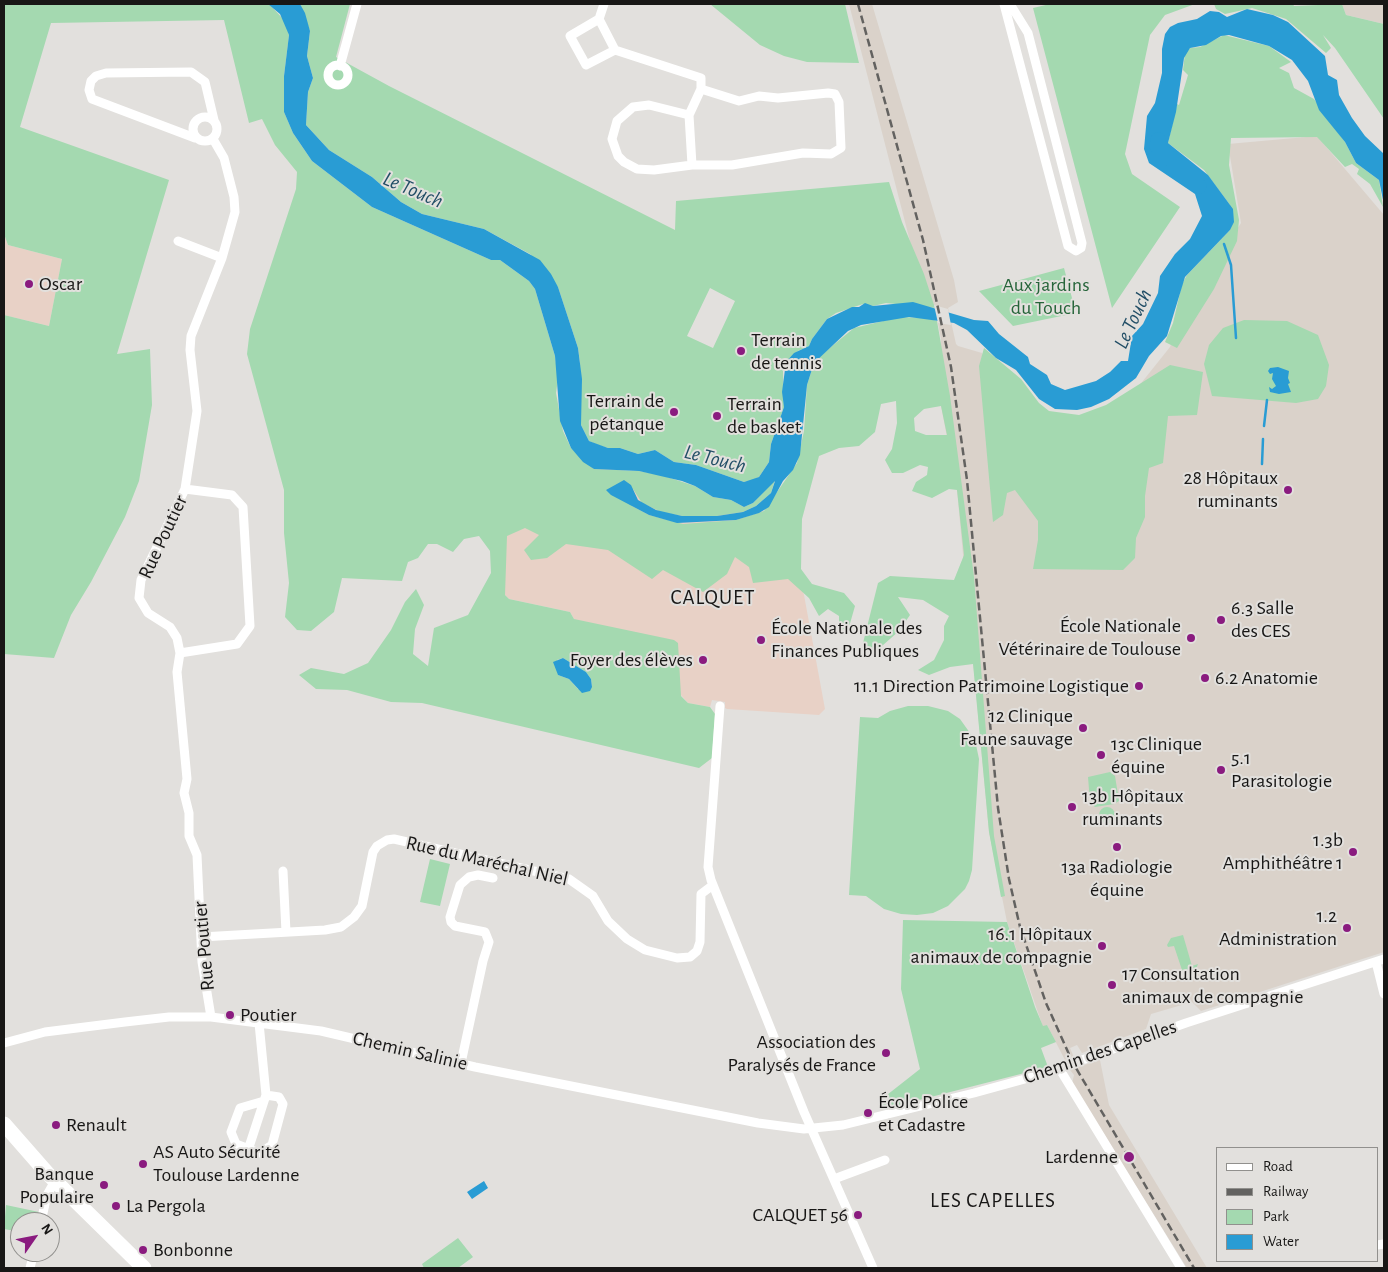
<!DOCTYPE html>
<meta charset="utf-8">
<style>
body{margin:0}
#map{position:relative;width:1388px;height:1272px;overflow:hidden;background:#e2e0dd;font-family:"Alegreya Sans",sans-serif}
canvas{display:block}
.frame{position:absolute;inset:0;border:5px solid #181716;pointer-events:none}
.legend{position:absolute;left:1216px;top:1147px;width:162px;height:115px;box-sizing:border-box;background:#e2e0dd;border:1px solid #91908d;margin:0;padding:6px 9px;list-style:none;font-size:15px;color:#181716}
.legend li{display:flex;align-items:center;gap:10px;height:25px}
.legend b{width:25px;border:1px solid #91908d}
.north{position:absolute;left:10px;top:1212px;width:50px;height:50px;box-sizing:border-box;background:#e2e0dd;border:1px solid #91908d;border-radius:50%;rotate:57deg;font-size:14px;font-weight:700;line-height:20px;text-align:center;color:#181716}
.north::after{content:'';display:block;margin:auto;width:18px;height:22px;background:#8a1b7f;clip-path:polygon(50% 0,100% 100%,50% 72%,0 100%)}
</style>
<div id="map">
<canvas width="1388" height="1272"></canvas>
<div class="frame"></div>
<ul class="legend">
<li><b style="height:6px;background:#fff"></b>Road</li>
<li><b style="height:6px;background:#636260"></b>Railway</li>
<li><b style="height:14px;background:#a4d9b0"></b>Park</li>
<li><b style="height:14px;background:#299cd4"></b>Water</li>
</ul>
<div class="north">N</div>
</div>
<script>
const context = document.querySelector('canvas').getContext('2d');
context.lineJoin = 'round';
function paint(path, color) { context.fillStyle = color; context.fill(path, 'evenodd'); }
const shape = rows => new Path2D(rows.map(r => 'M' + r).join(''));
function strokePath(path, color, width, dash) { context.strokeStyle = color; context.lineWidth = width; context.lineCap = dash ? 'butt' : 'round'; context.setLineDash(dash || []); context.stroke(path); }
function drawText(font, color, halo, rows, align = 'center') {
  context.font = font + ' "Alegreya Sans",sans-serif'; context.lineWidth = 4; context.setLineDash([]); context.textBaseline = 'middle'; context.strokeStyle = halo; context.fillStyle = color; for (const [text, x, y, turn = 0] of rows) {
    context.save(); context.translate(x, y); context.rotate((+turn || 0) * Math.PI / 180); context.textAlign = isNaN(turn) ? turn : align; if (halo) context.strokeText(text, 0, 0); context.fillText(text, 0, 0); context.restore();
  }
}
const commercial = shape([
 [4,234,8,245,62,259,49,326,4,315],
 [503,435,790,519,825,709,819,715,727,709,725,708,725,702,712,700,710,707,688,703,680,694,679,684,574,619,570,612,509,599,505,595]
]);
const built = shape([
 [849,4,872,4,954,280,958,302,948,308,956,344,958,346,982,353,1016,429,1118,412,1170,347,1181,317,1241,223,1228,144,1317,136,1384,215,1384,952,1201,1011,1192,1002,1151,1014,1146,1029,1082,1053,1077,1045,1070,1048,1078,1067,1100,1060,1109,1105,1207,1268,1187,1268,1072,1083,1074,1075,1070,1070,1074,1068,1069,1059,1065,1060,1047,1025,1043,1027,1007,922,989,832,957,490,938,390,941,339,935,308,913,253],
 [1342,4,1384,4,1384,24,1346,15]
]);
const green = shape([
 [4,4,270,5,285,21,289,35,284,76,284,112,293,133,312,161,372,207,491,260,500,260,529,281,535,289,555,356,558,379,556,393,563,431,571,448,594,469,639,471,661,475,695,486,713,497,731,500,744,507,753,503,775,480,771,493,756,506,743,512,717,516,682,516,661,512,642,503,633,489,632,506,649,515,683,524,736,520,764,511,797,463,804,431,807,385,815,360,854,328,900,317,927,318,937,321,950,396,974,577,994,836,1005,896,1001,897,989,832,973,664,950,667,929,675,918,670,934,660,944,640,944,626,949,616,923,600,898,597,910,615,899,631,874,653,862,647,878,583,890,576,954,580,964,555,957,490,949,489,932,498,912,491,916,482,927,475,928,467,920,465,903,473,892,473,885,460,892,449,897,423,896,401,881,404,875,432,859,446,839,448,819,456,802,519,801,569,812,584,844,593,855,606,849,627,839,631,839,616,828,609,819,616,809,598,788,579,753,583,749,567,735,557,727,574,703,592,663,570,652,579,608,550,566,544,547,558,531,560,524,550,539,535,525,528,507,536,505,595,509,599,570,612,574,619,674,640,678,643,681,696,688,703,710,707,715,714,712,758,699,768,422,703,391,702,347,690,316,689,299,675,311,668,344,674,368,663,391,630,405,602,416,589,424,605,415,629,413,654,428,666,434,628,468,615,491,573,490,551,479,536,464,539,453,552,437,544,428,544,418,558,408,562,402,581,342,578,334,612,311,631,297,630,285,617,289,583,284,533,284,490,247,354,250,329,296,189,297,172,275,145,262,119,249,123,224,20,51,23,20,127,169,180,117,354,150,349,152,405,139,481,125,517,91,582,71,615,54,658,4,654,4,315,49,326,62,259,8,245,4,234],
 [941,406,947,435,926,435,915,431,914,418,924,409],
 [563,658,586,672,591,679,592,687,578,689,569,679,558,675,557,660],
 [300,4,350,4,336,57,389,86,675,230,676,201,889,182,902,222,924,274,935,308,886,303,873,306,863,304,836,313,827,319,812,339,809,346,798,351,783,371,784,407,771,444,769,462,759,477,753,480,744,482,696,465,674,462,655,450,638,454,620,448,608,448,598,445,589,441,581,425,580,363,578,348,558,287,530,254,484,229,422,214,401,202,372,177,329,150,306,125,308,92,313,78,307,56,310,31],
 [710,288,735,301,713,348,687,336],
 [710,4,845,4,859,63,807,62,784,56,760,45],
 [1050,4,1195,4,1165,15,1150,35,1125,154,1132,174,1180,207,1112,308,1033,8],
 [1214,4,1293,4,1294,6,1342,4,1346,15,1384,24,1384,119,1335,48,1323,35,1331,48,1326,53,1286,19,1252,8,1225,14,1216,9],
 [1224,35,1269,46,1291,62,1279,68,1289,73,1294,88,1314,99,1345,142,1356,163,1379,180,1383,207,1370,184,1357,174,1359,169,1352,164,1345,167,1317,137,1231,138,1229,165,1239,220,1237,241,1214,289,1177,348,1165,342,1173,323,1182,284,1187,275,1230,230,1230,205,1204,170,1168,143,1177,104,1179,105,1188,75,1183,70,1185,53,1190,48,1200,47],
 [1064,268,1076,313,1013,326,979,291],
 [1244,320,1287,321,1318,335,1329,365,1326,386,1318,399,1296,403,1212,396,1204,364,1209,345,1223,328],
 [984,348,1021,379,1039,403,1049,411,1079,415,1106,405,1170,365,1203,372,1197,415,1168,416,1163,463,1149,468,1145,496,1145,517,1136,538,1135,558,1123,570,1033,569,1038,540,1038,521,1015,490,1007,493,1003,515,993,522,979,366],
 [908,706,928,706,948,711,960,719,975,740,979,759,972,870,969,881,965,889,948,906,933,913,917,915,901,914,884,909,866,896,849,895,860,717,878,718,890,711],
 [1110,772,1115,776,1119,801,1114,804,1095,807,1090,802,1088,777],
 '1099 815a8 8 0 1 1 16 0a8 8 0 1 1-16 0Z',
 [430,859,450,864,440,906,420,902],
 [903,920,1007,922,1035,1007,1043,1026,1047,1025,1056,1042,1041,1048,1048,1067,880,1110,878,1102,920,1069,901,989],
 [1183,935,1192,966,1198,964,1194,974,1181,979,1179,978,1184,976,1174,946,1168,947,1167,945,1171,938],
 [6,1205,39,1212,37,1222,20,1222,20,1232,4,1229],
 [458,1238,473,1257,458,1268,424,1268,422,1264]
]);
const water = shape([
 [268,4,300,4,305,13,310,31,307,56,313,78,308,92,306,125,329,150,372,177,401,202,422,214,484,229,540,260,551,274,558,287,578,348,582,379,581,425,589,441,608,448,620,448,638,454,655,450,674,462,696,465,744,482,759,477,769,462,771,444,784,407,782,392,786,362,794,353,809,346,812,339,827,319,852,307,859,307,865,303,873,306,913,302,974,320,988,321,999,334,1028,357,1030,364,1047,375,1051,384,1065,390,1096,381,1110,372,1121,361,1128,361,1132,336,1143,324,1158,293,1160,276,1175,254,1190,239,1202,216,1195,194,1149,163,1144,149,1147,116,1155,103,1162,73,1162,49,1165,34,1170,27,1178,23,1197,19,1210,11,1219,12,1227,17,1247,9,1273,15,1288,22,1325,56,1328,75,1337,80,1339,95,1352,118,1365,136,1384,154,1384,205,1379,180,1356,163,1345,142,1319,110,1308,81,1292,60,1269,46,1229,35,1221,36,1206,45,1190,48,1184,58,1176,112,1168,143,1208,175,1233,209,1234,222,1230,230,1185,277,1167,336,1149,356,1136,378,1109,399,1091,407,1077,410,1055,409,1039,399,1016,370,996,358,967,330,954,323,909,317,861,325,848,331,814,363,807,385,800,455,793,470,783,481,769,507,759,513,736,520,677,523,649,515,611,495,606,490,624,480,631,485,638,500,656,510,682,516,717,516,743,512,756,506,771,493,775,481,753,503,744,507,731,500,713,497,695,486,682,481,639,471,594,469,583,462,571,448,560,421,555,356,535,289,529,281,500,260,491,260,372,207,312,161,293,133,284,112,284,76,289,35,280,14],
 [1169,154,1178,157,1188,168,1188,172,1184,174,1174,170,1167,164],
 [1278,367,1289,371,1288,378,1290,383,1288,384,1291,392,1279,394,1270,392,1269,387,1272,389,1276,386,1272,379,1273,373,1270,374,1268,371,1270,368],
 [563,658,586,672,591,679,592,687,590,691,582,693,569,679,558,675,553,662],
 [484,1181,488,1188,472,1199,467,1192]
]);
const pier = shape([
 [934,305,948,309,951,325,938,323]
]);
const stream = shape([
 [1224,244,1231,265,1236,338],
 [1264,426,1267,400],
 [1262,464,1263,439]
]);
const river = shape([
 [1158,140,1157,146,1199,186]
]);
const street = shape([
 [1004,4,1068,246,1076,251,1081,248,1082,243,1028,33,1010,4],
 [599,19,615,50,586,65,570,36,599,19,604,4],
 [615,50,701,78,701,89,689,115,692,165,732,165,803,153,831,154,841,148,839,102,835,94,828,93,778,98,759,96,739,101,701,89],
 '328 75a10 10 0 1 1 20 0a10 10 0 1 1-20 0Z',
 [340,66,357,4],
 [689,115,649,105,633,107,617,121,612,139,618,156,624,162,637,169,654,170,692,165],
 '193 129a12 12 0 1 1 24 0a12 12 0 1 1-24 0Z',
 [195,138,92,99,89,90,91,81,96,76,106,73,191,72,205,82,214,120],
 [178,241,222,258],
 [180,653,237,644,250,626,243,507,232,495,185,489],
 [720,706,708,867,711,880,804,1112,873,1268],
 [283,871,286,932],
 [201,937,325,930,341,927,354,917,362,906,373,852,377,846,387,840,394,839,569,879,593,896,608,921,627,939,645,950,677,958,690,957,697,951,700,942,701,894,713,885],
 [1376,962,1384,994],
 [211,1017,202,962,197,855,189,836,189,813,184,793,187,779,177,672,180,653,177,638,170,627,148,613,139,598,141,580,185,489,197,411,190,350,191,336,222,258,235,212,234,197,224,158,213,139],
 [4,1043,45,1032,125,1022,169,1017,211,1017,321,1031,475,1067,758,1123,804,1129,843,1125,974,1093,1043,1074,1186,1023,1384,959],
 [461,1063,483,961,489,942,485,932,455,926,451,922,450,917,460,885,469,877,478,875,493,878],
 [1059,1068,1181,1268],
 [264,1101,240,1108,231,1132,236,1144,259,1153,272,1145,283,1104,279,1097,266,1095],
 [248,1150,266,1095,259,1023],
 [834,1179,885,1160],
 [41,1222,47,1195,55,1181],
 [1377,1245,1384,1244],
 [30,1268,34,1252]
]);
const primary = shape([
 [4,1124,47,1173,144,1268]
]);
const rail = shape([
 [858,4,923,240,951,367,967,480,998,808,1009,879,1020,927,1046,1003,1073,1063,1194,1268]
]);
const markers = [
 [29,284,5,"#8a1b7f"],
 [741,351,5,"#8a1b7f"],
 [674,412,5,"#8a1b7f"],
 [717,416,5,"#8a1b7f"],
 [1288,490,5,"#8a1b7f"],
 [1221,620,5,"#8a1b7f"],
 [1191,638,5,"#8a1b7f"],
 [761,640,5,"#8a1b7f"],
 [703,660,5,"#8a1b7f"],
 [1205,678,5,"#8a1b7f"],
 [1139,686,5,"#8a1b7f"],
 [1083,728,5,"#8a1b7f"],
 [1101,755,5,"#8a1b7f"],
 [1221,770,5,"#8a1b7f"],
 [1072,807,5,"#8a1b7f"],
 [1117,847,5,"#8a1b7f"],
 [1353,852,5,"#8a1b7f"],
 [1347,928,5,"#8a1b7f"],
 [1102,946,5,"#8a1b7f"],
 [1112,985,5,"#8a1b7f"],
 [230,1015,5,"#8a1b7f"],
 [886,1053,5,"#8a1b7f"],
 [868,1113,5,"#8a1b7f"],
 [56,1125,5,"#8a1b7f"],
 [1129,1157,6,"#8a1b7f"],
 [143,1164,5,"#8a1b7f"],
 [104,1185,5,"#8a1b7f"],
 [116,1206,5,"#8a1b7f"],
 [858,1215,5,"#8a1b7f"],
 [143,1250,5,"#8a1b7f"]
];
const poiNames = [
 ["Oscar",39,284],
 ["Terrain",751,340],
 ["de tennis",751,363],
 ["Terrain de",664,401,"right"],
 ["pétanque",664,424,"right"],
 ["Terrain",727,404],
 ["de basket",727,427],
 ["28 Hôpitaux",1278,478,"right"],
 ["ruminants",1278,501,"right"],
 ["6.3 Salle",1231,608],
 ["des CES",1231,631],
 ["École Nationale",1181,626,"right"],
 ["Vétérinaire de Toulouse",1181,649,"right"],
 ["École Nationale des",771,628],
 ["Finances Publiques",771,651],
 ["Foyer des élèves",693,660,"right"],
 ["6.2 Anatomie",1215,678],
 ["11.1 Direction Patrimoine Logistique",1129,686,"right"],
 ["12 Clinique",1073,716,"right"],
 ["Faune sauvage",1073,739,"right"],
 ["13c Clinique",1111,744],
 ["équine",1111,767],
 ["5.1",1231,758],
 ["Parasitologie",1231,781],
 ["13b Hôpitaux",1082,796],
 ["ruminants",1082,819],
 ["1.3b",1343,840,"right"],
 ["Amphithéâtre 1",1343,863,"right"],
 ["13a Radiologie",1117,867,"center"],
 ["équine",1117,890,"center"],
 ["1.2",1337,916,"right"],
 ["Administration",1337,939,"right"],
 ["16.1 Hôpitaux",1092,934,"right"],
 ["animaux de compagnie",1092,957,"right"],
 ["17 Consultation",1122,974],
 ["animaux de compagnie",1122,997],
 ["Poutier",240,1015],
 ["Association des",876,1042,"right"],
 ["Paralysés de France",876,1065,"right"],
 ["École Police",878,1102],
 ["et Cadastre",878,1125],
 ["Renault",66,1125],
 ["AS Auto Sécurité",153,1152],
 ["Toulouse Lardenne",153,1175],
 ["Lardenne",1118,1157,"right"],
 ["Banque",94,1174,"right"],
 ["Populaire",94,1197,"right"],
 ["La Pergola",126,1206],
 ["CALQUET 56",848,1215,"right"],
 ["Bonbonne",153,1250]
];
const parkNames = [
 ["Aux jardins",1046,285],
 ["du Touch",1046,308]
];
const streetNames = [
 ["Rue Poutier",163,537,-65],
 ["Rue du Maréchal Niel",487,861,13],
 ["Rue Poutier",204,946,-95],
 ["Chemin Salinie",410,1051,13],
 ["Chemin des Capelles",1100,1052,-19]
];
const waterNames = [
 ["Le Touch",413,190,23],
 ["Le Touch",1133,319,-65],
 ["Le Touch",715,459,14]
];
const neighbourhoodNames = [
 ["CALQUET",713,598],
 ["LES CAPELLES",993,1201]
];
paint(commercial, '#e8d1c6');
paint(built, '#dad2ca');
paint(green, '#a4d9b0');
paint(water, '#299cd4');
paint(pier, '#e2e0dd');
strokePath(stream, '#299cd4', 2.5);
strokePath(river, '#299cd4', 15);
strokePath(street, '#fff', 9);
strokePath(primary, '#fff', 15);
strokePath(rail, '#636260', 2.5, [8, 4]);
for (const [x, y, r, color] of markers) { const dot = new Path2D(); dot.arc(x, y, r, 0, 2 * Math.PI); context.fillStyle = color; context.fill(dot); strokePath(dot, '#e2e0dd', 2); }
drawText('20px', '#181716', '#e2e0dd', poiNames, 'left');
drawText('20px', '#26653a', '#e2e0dd', parkNames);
drawText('20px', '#181716', '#e2e0dd', streetNames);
drawText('italic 21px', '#224e66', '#e2e0dd', waterNames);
context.letterSpacing = '1px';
drawText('21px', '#181716', '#e2e0dd', neighbourhoodNames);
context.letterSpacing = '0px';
</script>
